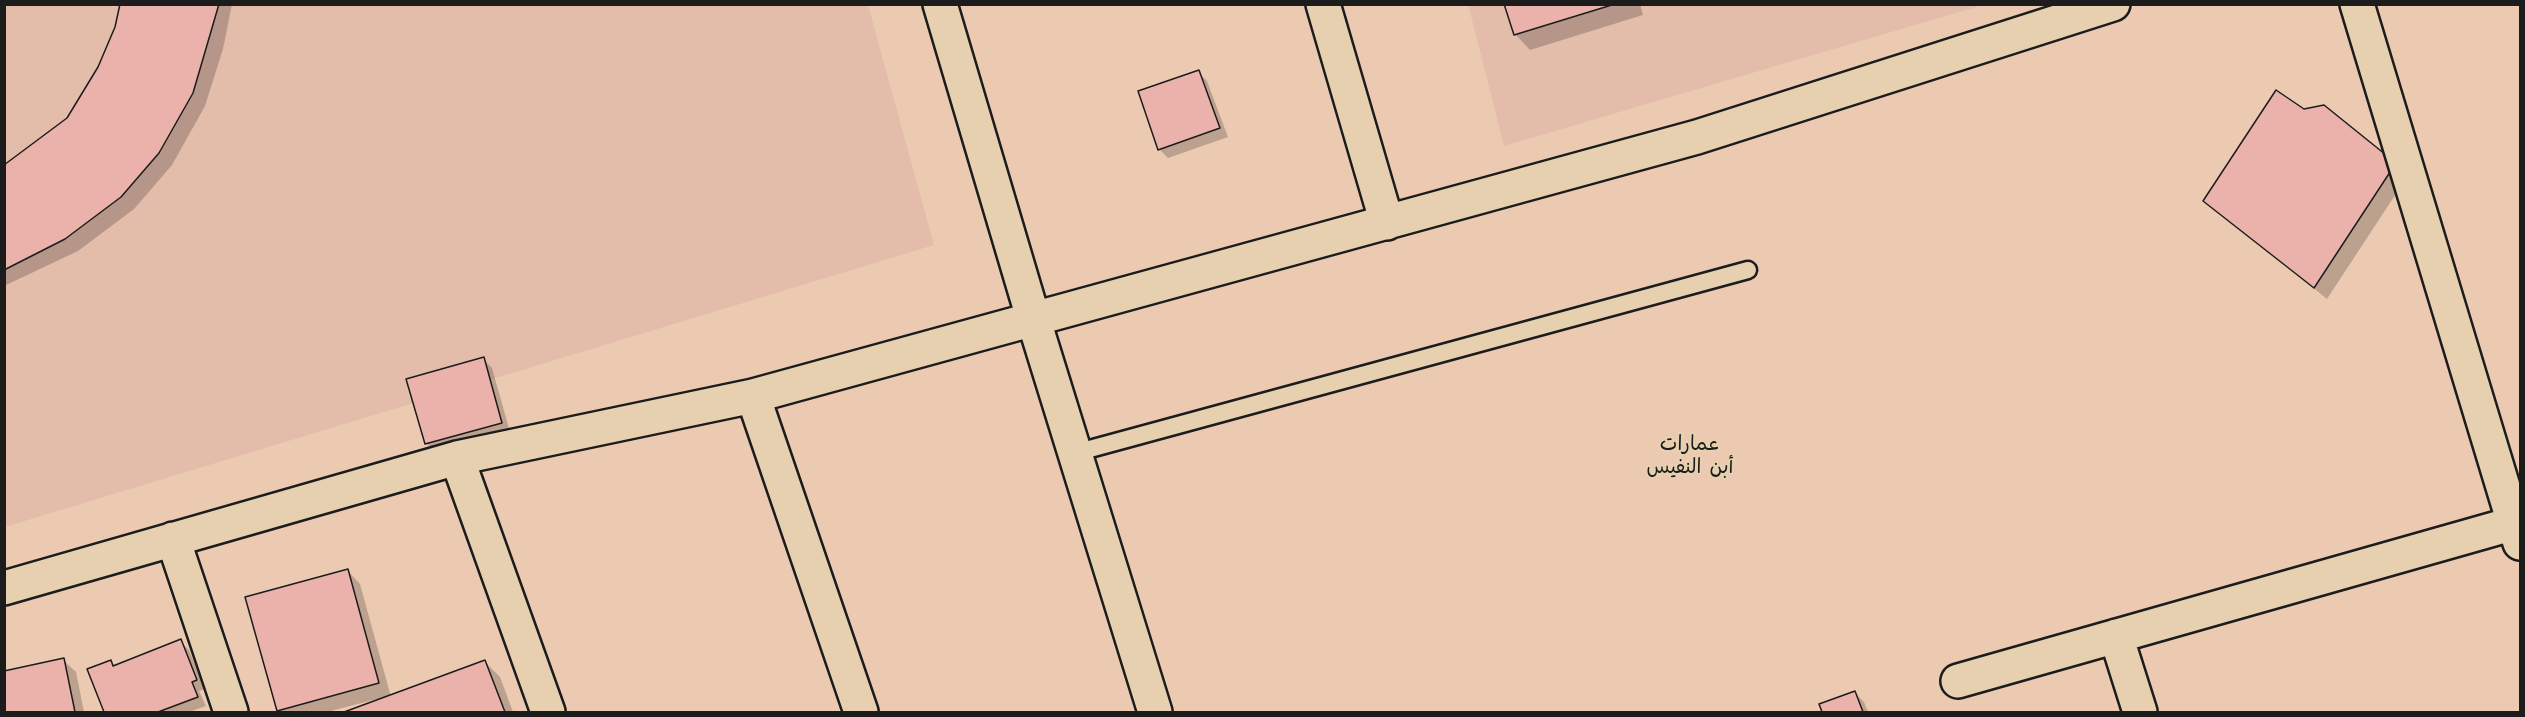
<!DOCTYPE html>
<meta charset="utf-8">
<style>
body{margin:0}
#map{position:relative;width:2525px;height:717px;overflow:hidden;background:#eccab2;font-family:Kalam,sans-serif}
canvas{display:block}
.frame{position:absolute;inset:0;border:6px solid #1c1c1c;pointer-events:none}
</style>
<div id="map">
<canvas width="2525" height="717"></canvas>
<div class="frame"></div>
</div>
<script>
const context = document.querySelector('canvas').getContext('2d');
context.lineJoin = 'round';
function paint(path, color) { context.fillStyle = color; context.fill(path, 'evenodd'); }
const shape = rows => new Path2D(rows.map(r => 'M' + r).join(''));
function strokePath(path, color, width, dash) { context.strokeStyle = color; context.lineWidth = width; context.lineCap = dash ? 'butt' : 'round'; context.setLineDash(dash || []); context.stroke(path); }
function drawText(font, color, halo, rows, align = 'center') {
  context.font = font + ' Kalam,"Playpen Sans Arabic",sans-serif'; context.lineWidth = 4.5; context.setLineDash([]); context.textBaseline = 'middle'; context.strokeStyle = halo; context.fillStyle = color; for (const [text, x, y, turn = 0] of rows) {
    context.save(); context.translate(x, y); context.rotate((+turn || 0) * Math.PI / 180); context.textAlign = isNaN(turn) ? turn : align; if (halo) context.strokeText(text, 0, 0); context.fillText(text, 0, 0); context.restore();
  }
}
const built = shape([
 [1468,4,1983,5,1504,146],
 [5,5,868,5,934,245,5,527]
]);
const shadow = shape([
 [121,4,232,4,223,49,205,106,172,165,134,209,78,251,4,286,4,167,68,119,100,68,116,27],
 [1506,4,1640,4,1643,15,1530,50,1515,34],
 [1198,72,1207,81,1228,137,1168,158,1159,149],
 [2276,92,2407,177,2327,299,2205,201],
 [483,359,492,368,510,432,435,452,426,443],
 [348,571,360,584,391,697,485,662,500,677,513,712,349,712,382,700,381,698,327,712,281,712,278,710],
 [180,641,189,650,205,689,199,691,206,706,189,712,106,712,89,670,111,662,116,666],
 [63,660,76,672,84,712,4,712,4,672],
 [1855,693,1864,702,1868,712,1823,712,1821,705]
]);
const building = shape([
 [120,4,219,4,193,93,159,153,121,197,65,239,4,270,4,165,67,118,98,67,115,27,120,4],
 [1504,4,1615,4,1514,35,1504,4],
 [1199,70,1220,128,1158,150,1138,91,1199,70],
 [2276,90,2304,109,2324,105,2396,163,2314,288,2203,201,2276,90],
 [484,357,502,423,425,444,406,379,484,357],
 [348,569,379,683,277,711,245,597,348,569],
 [181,639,197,680,192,682,198,697,158,712,104,712,87,669,111,660,113,666,118,664,181,639],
 [64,658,75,712,4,712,4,671,64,658],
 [485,660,505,712,344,712,485,660],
 [1855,691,1863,712,1822,712,1819,704,1855,691]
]);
const service = shape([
 [1075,453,1748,270]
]);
const minor = shape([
 [940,4,1034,321,1155,712],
 [1323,4,1387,223],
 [2357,4,2520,543],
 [753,396,861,712],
 [457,458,548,712],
 [173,539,231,712],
 [4,588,457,458,753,396,1697,137,2113,4],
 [2116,636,2140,712],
 [1958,681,2515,523]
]);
const neighbourhoodNames = [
 ["عمارات",1690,447],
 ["أبن النفيس",1690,470]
];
paint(built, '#e4bcaa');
paint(shadow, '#0003');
paint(building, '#ebb2ac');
strokePath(building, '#1c1c1c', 1.5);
strokePath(service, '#1c1c1c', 21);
strokePath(minor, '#1c1c1c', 38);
strokePath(service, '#e7d0b0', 16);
strokePath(minor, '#e7d0b0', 33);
drawText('20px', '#1c1c1c', '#e7d0b0', neighbourhoodNames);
</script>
